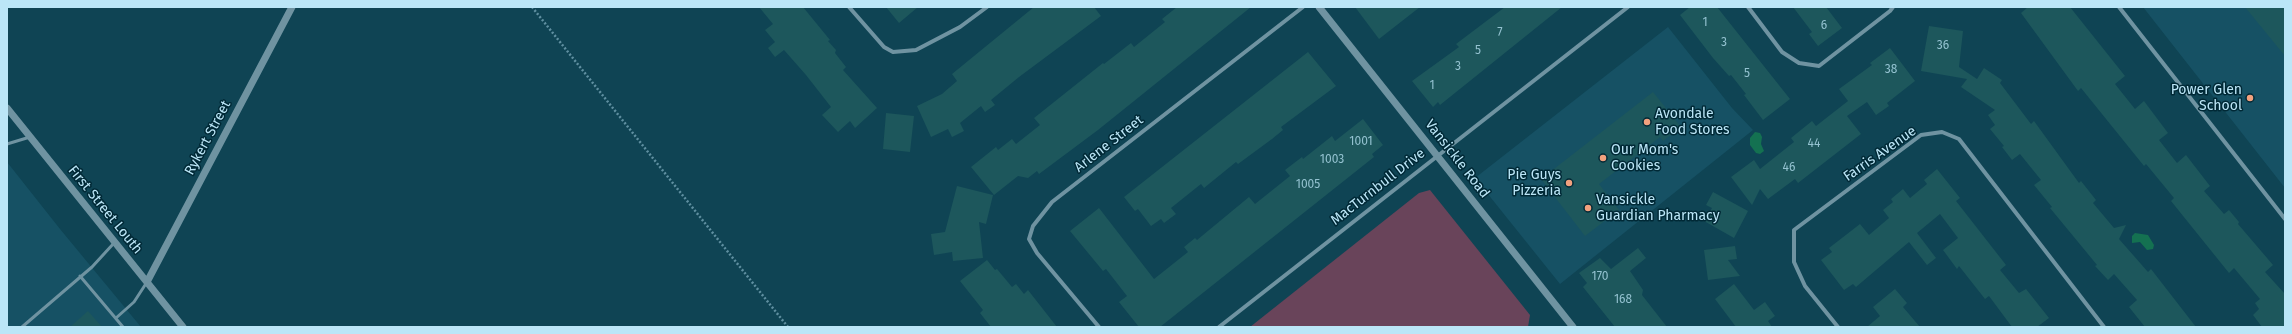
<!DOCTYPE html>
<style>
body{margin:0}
#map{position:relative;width:2292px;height:334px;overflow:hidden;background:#0f4454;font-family:"Fira Sans",sans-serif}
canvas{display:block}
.frame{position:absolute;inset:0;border:8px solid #bbe6f7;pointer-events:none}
</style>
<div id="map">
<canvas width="2292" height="334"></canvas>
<div class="frame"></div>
</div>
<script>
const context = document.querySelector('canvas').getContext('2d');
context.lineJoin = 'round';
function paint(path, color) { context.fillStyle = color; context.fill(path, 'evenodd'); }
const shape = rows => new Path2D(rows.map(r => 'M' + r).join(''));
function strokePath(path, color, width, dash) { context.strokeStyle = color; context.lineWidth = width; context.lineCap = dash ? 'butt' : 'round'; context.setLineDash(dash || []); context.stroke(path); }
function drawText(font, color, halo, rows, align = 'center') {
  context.font = font + ' "Fira Sans",sans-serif'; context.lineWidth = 3; context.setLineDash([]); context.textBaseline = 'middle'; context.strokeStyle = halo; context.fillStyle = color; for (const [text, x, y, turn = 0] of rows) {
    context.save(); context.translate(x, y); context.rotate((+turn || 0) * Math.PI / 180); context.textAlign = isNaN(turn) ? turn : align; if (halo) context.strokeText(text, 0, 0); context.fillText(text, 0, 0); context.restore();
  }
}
const built = shape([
 [2143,7,2285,7,2285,188],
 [1668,27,1732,108,1753,130,1560,284,1475,178],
 [7,162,60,229,141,327,7,327]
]);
const green = shape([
 [1430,190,1530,315,1528,327,1250,327,1419,193]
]);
const water = shape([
 [1755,132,1760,133,1762,137,1761,144,1764,151,1760,154,1756,153,1750,145,1750,138],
 [2135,233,2148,235,2154,245,2153,249,2147,250,2140,242,2132,243,2132,236]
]);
const building = shape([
 [759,7,803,7,830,40,828,41,836,50,835,53,846,67,843,70,877,108,855,128,850,121,838,132,822,115,831,107,806,75,784,50,775,57,768,48,775,42,765,30,773,24],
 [886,7,918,7,899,23],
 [1034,7,1094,7,1101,16,1019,77,991,100,995,105,985,112,981,106,960,123,964,131,952,137,948,129,931,137,917,106,942,94,957,81,952,74],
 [1177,7,1251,7,1098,130,1039,174,1037,171,1028,178,1018,176,994,195,971,167,996,147,998,150,1012,139,1016,144,1040,125,1034,118,1103,63,1104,64,1131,43,1134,47,1165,22,1162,19],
 [1355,7,1420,7,1379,39],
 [1505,7,1562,7,1440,105,1438,102,1433,107,1412,81,1459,47,1456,44],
 [1690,7,1717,7,1790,99,1763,120,1744,95,1746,94,1731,75,1729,76,1713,58,1680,15],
 [1793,7,1826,7,1842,28,1818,46,1809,34,1812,32],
 [2028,7,2070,7,2125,76,2115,84,2135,109,2144,101,2168,133,2159,140,2177,163,2186,155,2210,186,2204,191,2224,214,2229,210,2239,222,2238,224,2273,265,2265,272,2285,294,2285,327,2262,327,2253,315,2259,309,2255,303,2260,299,2234,268,2229,273,2171,201,2174,198,2146,164,2144,166,2081,88,2078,91,2021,13],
 [2245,7,2285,7,2285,56],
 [1929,26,1963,31,1959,67,1977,79,1984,68,2002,80,2000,83,2031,124,2034,121,2079,183,2081,181,2096,200,2093,203,2114,228,2126,225,2119,239,2148,272,2151,269,2196,327,2145,327,2129,307,2137,300,2114,274,2108,280,2095,266,2097,265,2050,208,2052,207,2034,185,2041,180,2020,154,2012,160,2002,147,2004,146,1990,129,1995,125,1988,115,1995,110,1961,87,1967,79,1921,71],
 [1890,48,1915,81,1887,103,1889,106,1876,115,1867,102,1847,116,1861,134,1798,183,1795,179,1768,199,1760,189,1752,205,1731,177,1754,160,1760,169,1794,142,1791,138,1812,121,1816,126,1848,101,1839,89,1872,65,1870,63],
 [1308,52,1336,86,1281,127,1283,130,1272,139,1238,164,1236,162,1204,188,1201,184,1171,208,1176,214,1164,223,1161,219,1151,226,1138,209,1135,211,1124,197],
 [1653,92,1681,127,1663,141,1660,137,1599,184,1619,210,1585,236,1541,179],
 [886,113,914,116,910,152,883,149],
 [1363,119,1383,145,1372,154,1374,157,1160,327,1139,327,1119,302,1127,296,1106,269,1103,271,1070,231,1099,208,1154,279,1188,252,1184,247,1195,238,1197,240,1249,197,1255,204,1290,176,1285,170,1302,157,1303,159,1332,136,1335,141],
 [1937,169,1960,198,1956,201,2006,265,2000,270,2019,293,2026,289,2049,318,2037,327,2012,327,1989,296,1985,299,1959,266,1957,269,1943,250,1958,238,1940,214,1917,233,1936,258,1927,265,1909,242,1856,287,1853,284,1844,290,1821,260,1832,252,1829,248,1860,224,1869,235,1889,218,1883,210,1893,202,1891,199,1903,189,1910,198,1927,184,1924,180],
 [957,186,993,195,986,224,979,222,983,258,953,261,952,252,934,255,931,234,945,232],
 [1713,192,1748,211,1734,238,1704,221,1712,208,1706,205],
 [1735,246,1737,259,1728,260,1740,276,1708,280,1704,250],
 [1638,248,1646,258,1630,271,1643,290,1642,295,1667,327,1615,327,1583,287,1587,283,1579,273,1600,258,1611,269],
 [987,260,995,270,997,269,1012,287,1016,284,1024,294,1028,290,1057,327,991,327,980,313,983,310,960,281],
 [1734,284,1754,310,1765,302,1775,316,1768,321,1772,327,1736,327,1715,299],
 [1895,289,1907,303,1903,307,1920,327,1867,327,1880,316,1873,307],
 [88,311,102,327,70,327]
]);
const path = shape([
 [532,7,788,327]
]);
const service = shape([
 [7,144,30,137],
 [80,276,123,327],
 [116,318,134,302,147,282],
 [22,327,92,267,114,243]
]);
const minor = shape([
 [849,7,884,47,893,52,916,50,960,27,987,7],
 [1748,7,1782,52,1799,63,1819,66,1890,11,1893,7],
 [2119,7,2285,219],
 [1099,327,1037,253,1029,239,1033,226,1052,202,1303,7],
 [1219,327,1628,7],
 [1838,327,1805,286,1794,262,1794,230,1921,135,1942,132,1959,139,2104,327]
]);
const tertiary = shape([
 [1319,7,1573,327],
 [7,108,183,327],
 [147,282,292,7]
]);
const markers = [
 [2250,98,4,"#f2a17e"],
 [1647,122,4,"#f2a17e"],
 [1603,158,4,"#f2a17e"],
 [1569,183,4,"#f2a17e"],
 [1588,208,4,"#f2a17e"]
];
const numberNames = [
 ["1",1705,23],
 ["6",1824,26],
 ["7",1500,33],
 ["3",1724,43],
 ["36",1943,46],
 ["5",1478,51],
 ["3",1458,67],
 ["38",1891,70],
 ["5",1747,74],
 ["1",1432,86],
 ["1001",1361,142],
 ["44",1814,144],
 ["1003",1332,160],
 ["46",1789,168],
 ["1005",1308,185],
 ["170",1600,277],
 ["168",1623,300]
];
const poiNames = [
 ["Power Glen",2242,90,"right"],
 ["School",2242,106,"right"],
 ["Avondale",1655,114],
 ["Food Stores",1655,130],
 ["Our Mom's",1611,150],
 ["Cookies",1611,166],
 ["Pie Guys",1561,175,"right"],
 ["Pizzeria",1561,191,"right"],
 ["Vansickle",1596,200],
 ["Guardian Pharmacy",1596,216]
];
const streetNames = [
 ["Rykert Street",208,138,-62],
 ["Arlene Street",1109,144,-38],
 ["Farris Avenue",1880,154,-35],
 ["Vansickle Road",1457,159,52],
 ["MacTurnbull Drive",1378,187,-38],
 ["First Street Louth",105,210,51]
];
paint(built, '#165164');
paint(green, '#69445a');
paint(water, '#147151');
paint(building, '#1d575c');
strokePath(path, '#5f8fa0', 2.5, [2, 2]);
strokePath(service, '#6f93a1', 3);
strokePath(minor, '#6f93a1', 4);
strokePath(tertiary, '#6f93a1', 7);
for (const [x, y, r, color] of markers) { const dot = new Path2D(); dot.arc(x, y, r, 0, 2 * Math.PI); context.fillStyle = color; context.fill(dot); strokePath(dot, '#002936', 1.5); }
drawText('12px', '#94c2d0', null, numberNames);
drawText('14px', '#bbe6f7', '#002936', poiNames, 'left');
drawText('14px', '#bbe6f7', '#002936', streetNames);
</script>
